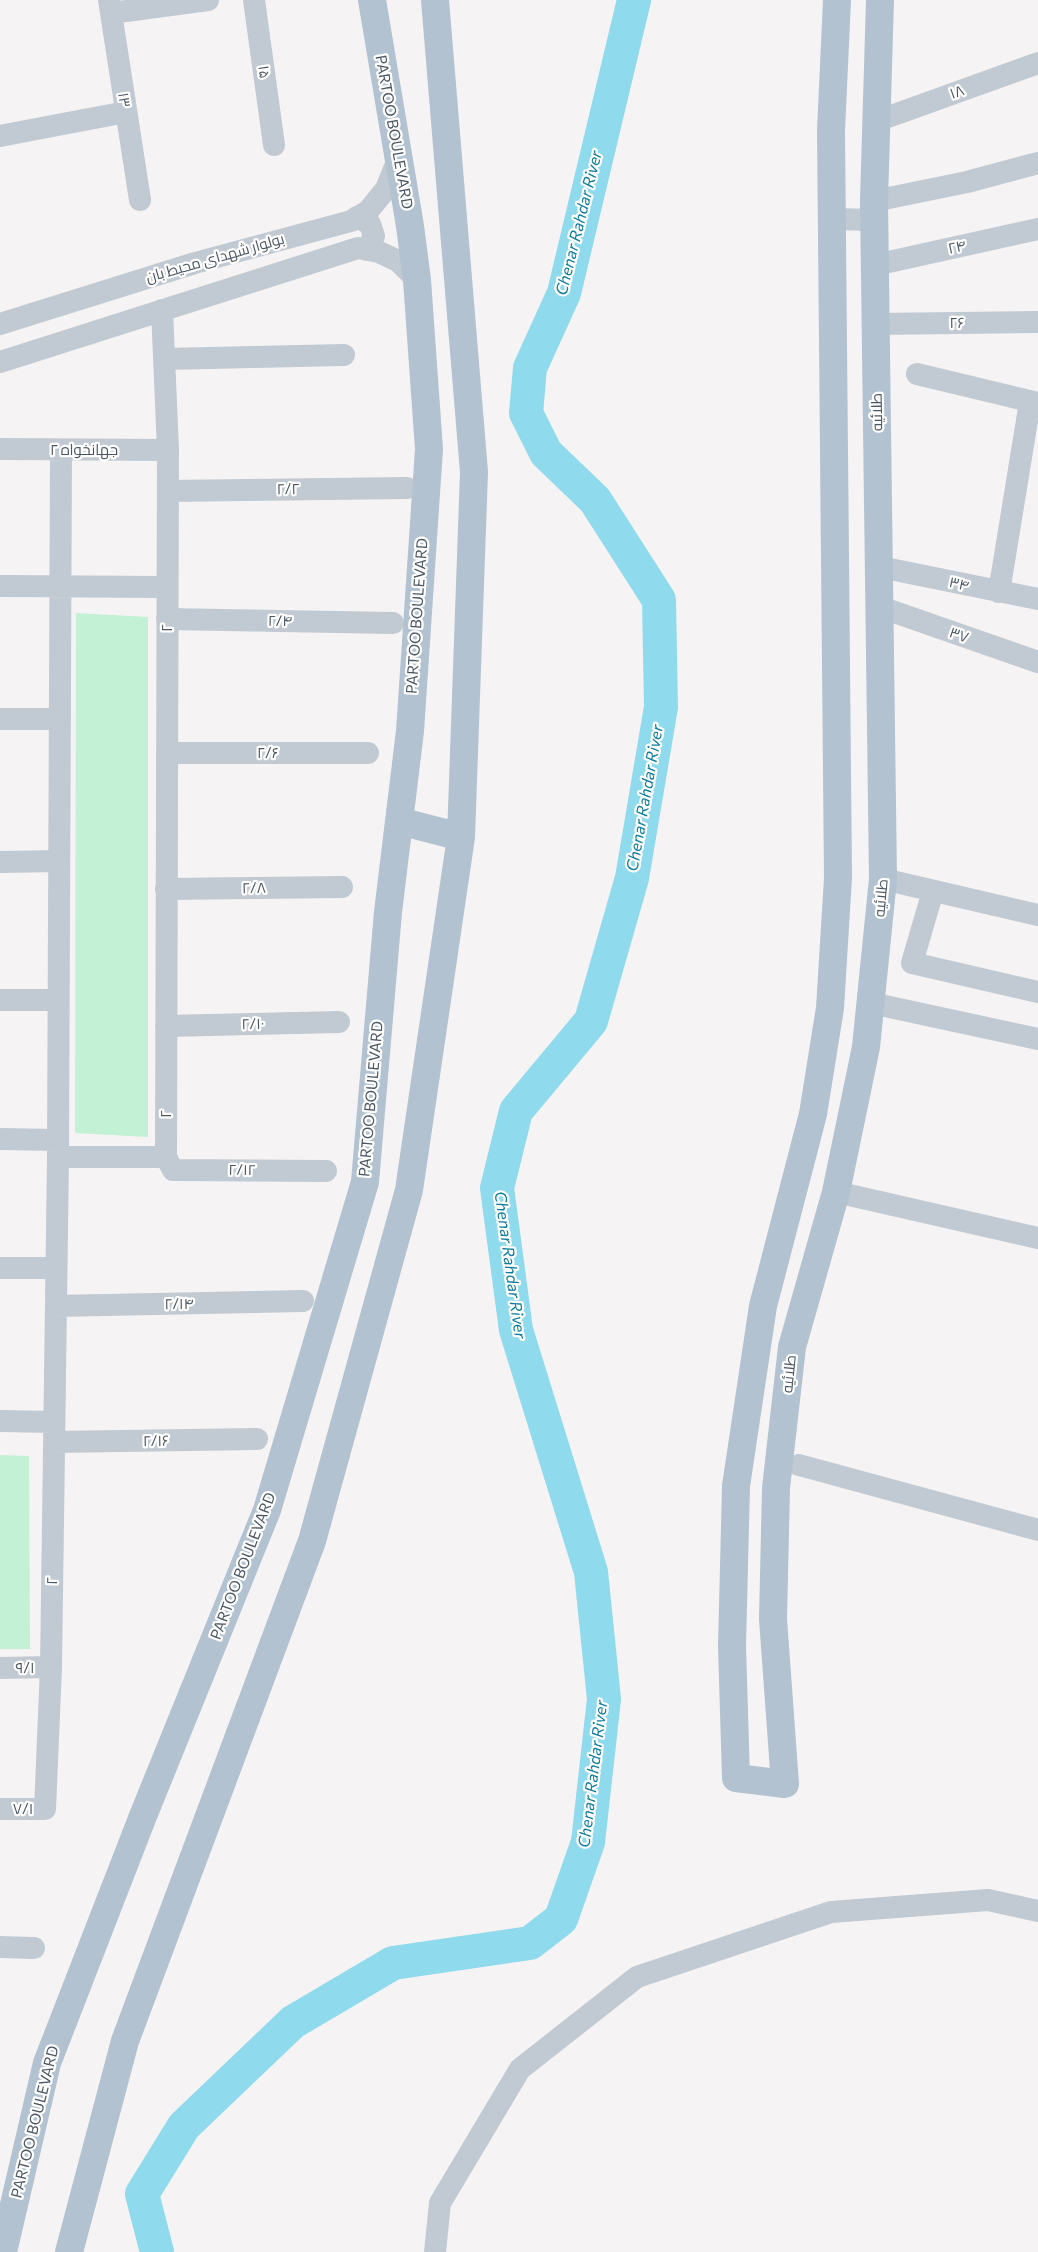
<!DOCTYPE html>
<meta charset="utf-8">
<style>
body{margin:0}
canvas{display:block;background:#f5f3f3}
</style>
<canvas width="1038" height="2252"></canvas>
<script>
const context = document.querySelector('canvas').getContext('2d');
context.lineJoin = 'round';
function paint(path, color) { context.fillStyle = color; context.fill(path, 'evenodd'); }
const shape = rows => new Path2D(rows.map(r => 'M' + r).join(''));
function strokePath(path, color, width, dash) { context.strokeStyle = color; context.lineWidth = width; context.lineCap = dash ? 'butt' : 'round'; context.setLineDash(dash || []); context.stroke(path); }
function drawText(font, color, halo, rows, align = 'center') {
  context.font = font + ' Commissioner,Cairo,sans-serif'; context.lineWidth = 4.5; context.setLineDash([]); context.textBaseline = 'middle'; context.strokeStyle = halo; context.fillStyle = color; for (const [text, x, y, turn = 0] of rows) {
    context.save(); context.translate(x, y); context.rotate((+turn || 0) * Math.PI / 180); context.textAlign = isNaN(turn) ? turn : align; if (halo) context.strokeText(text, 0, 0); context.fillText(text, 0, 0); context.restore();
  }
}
const green = shape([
 [76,613,148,617,148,1137,75,1133],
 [0,1455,29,1456,30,1649,0,1649]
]);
const river = shape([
 [157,2252,142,2194,184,2126,293,2022,393,1963,530,1943,561,1919,588,1842,604,1699,591,1572,516,1330,497,1188,516,1111,591,1021,632,878,661,707,659,600,595,500,546,453,526,413,530,368,564,293,634,0]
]);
const minor = shape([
 [109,0,140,200],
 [254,0,274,145],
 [111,13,208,0],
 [877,121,1038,63],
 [0,136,126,112],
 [874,201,967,182,1038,163],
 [357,217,370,224,374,236,367,250],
 [833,219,875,220],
 [875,265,1038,229],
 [0,324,195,263,351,221,368,211,386,189,399,157],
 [876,324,1038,322],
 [164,359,344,355],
 [0,362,358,248,379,252,398,261,417,280],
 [917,374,1038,403],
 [0,449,168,450],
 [168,491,407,488],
 [880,567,1038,599],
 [0,586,167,587],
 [999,592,1030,402],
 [880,607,1038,662],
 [167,619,393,623],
 [0,719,60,719],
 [167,753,368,753],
 [0,862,59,861],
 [883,879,1038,915],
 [166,889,342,887],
 [933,891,912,963,1038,992],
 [0,1000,58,1000],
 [871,1003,1038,1039],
 [166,1026,339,1022],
 [0,1139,57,1140],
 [58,1157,61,450],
 [166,1157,173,1170,326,1171],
 [836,1192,1038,1238],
 [0,1268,56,1268],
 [56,1306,303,1301],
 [0,1421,54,1422],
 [54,1442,257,1439],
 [799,1465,1038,1530],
 [0,1668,51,1667],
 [0,1809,45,1809,51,1667,58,1157,166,1157,168,450,162,310],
 [0,1947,34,1948],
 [435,2252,440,2203,520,2069,637,1977,831,1912,988,1900,1038,1911]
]);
const major = shape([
 [837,0,831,131,838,878,830,1008,813,1114,763,1306,736,1486,732,1646,736,1778,785,1784,773,1619,776,1488,792,1347,836,1192,866,1047,883,879,874,201,880,0],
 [399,821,461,837],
 [3,2252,47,2063,143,1816,267,1510,365,1182,388,912,410,731,429,449,417,280,410,226,372,0],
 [69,2252,125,2041,312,1541,409,1190,461,837,474,472,435,0]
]);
const streetNames = [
 ["۱۵",264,72,82],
 ["۱۸",957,92,-20],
 ["۱۳",124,100,81],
 ["PARTOO BOULEVARD",394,132,80],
 ["۲۴",957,247,-12],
 ["بولوار شهدای محیط بان",215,258,-16],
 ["۲۶",957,323,-1],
 ["طلائیه",877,412,-91],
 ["جهانخواه ۲",84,450],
 ["۲/۲",288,489,-1],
 ["۳۴",959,584,12],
 ["PARTOO BOULEVARD",417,616,-86],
 ["۲/۴",280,621,1],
 ["۲",167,628,-90],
 ["۳۷",959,635,19],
 ["۲/۶",268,753],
 ["۲/۸",254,888,-1],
 ["طلائیه",881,898,-85],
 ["۲/۱۰",253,1024,-1],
 ["PARTOO BOULEVARD",371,1099,-85],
 ["۲",166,1114,-90],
 ["۲/۱۲",242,1170,1],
 ["۲/۱۴",179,1304,-1],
 ["طلائیه",789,1374,-84],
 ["۲/۱۶",156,1441,-1],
 ["PARTOO BOULEVARD",243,1566,-69],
 ["۲",52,1581,-89],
 ["۹/۱",25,1668],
 ["۷/۱",23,1809],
 ["PARTOO BOULEVARD",35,2122,-76]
];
const waterNames = [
 ["Chenar Rahdar River",579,223,-76],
 ["Chenar Rahdar River",645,798,-80],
 ["Chenar Rahdar River",510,1265,82],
 ["Chenar Rahdar River",593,1774,-83]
];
paint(green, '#c3f1d5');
strokePath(river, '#90daee', 34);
strokePath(minor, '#c1cad2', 22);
strokePath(major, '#b3c2d1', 28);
drawText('15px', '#4a5661', '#fff', streetNames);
drawText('italic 16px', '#0c7c9b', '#fff', waterNames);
</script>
